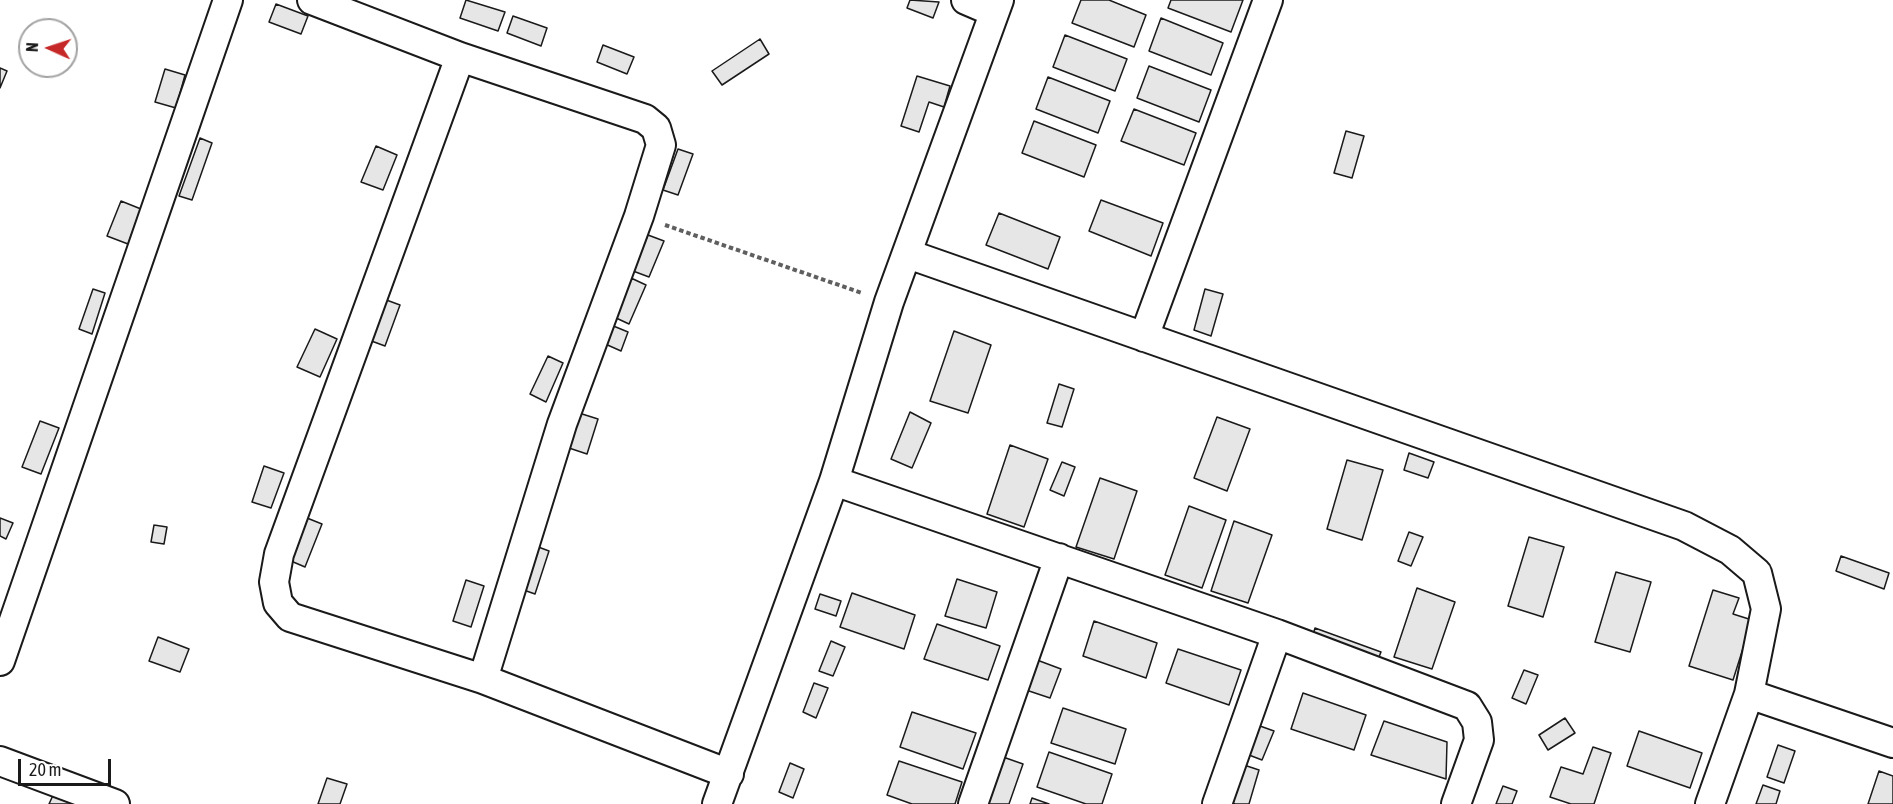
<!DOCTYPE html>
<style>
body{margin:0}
#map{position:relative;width:1893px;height:804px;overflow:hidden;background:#fff;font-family:"Asap Condensed",sans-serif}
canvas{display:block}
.north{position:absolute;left:18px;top:18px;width:60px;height:60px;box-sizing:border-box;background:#fff;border:2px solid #a3a3a3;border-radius:50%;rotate:273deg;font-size:16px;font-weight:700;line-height:24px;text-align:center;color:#1a1a1a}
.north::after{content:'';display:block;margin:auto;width:21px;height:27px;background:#c62828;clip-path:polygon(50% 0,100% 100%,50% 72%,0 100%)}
.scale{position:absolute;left:18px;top:759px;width:93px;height:27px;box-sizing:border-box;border:3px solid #1a1a1a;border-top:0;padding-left:8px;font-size:18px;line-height:21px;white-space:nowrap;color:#1a1a1a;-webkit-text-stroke:4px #fff;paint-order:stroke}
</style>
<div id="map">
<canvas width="1893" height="804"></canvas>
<div class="north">N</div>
<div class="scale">20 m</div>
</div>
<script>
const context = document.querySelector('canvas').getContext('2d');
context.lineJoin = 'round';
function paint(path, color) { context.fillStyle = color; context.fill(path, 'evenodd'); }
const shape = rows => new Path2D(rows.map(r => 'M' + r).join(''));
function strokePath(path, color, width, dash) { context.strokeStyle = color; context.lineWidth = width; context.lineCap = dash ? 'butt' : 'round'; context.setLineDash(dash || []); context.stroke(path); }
const building = shape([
 [466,0,505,12,498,31,460,18,466,0],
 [910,0,939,2,933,18,907,8,910,0],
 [1081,0,1109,0,1146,15,1134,47,1072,23,1081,0],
 [1171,0,1243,0,1231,32,1168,8,1171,0],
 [276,4,308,16,301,34,269,22,276,4],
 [513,16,547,28,541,46,507,33,513,16],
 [1161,18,1223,43,1211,75,1149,51,1161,18],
 [1065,35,1127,59,1115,91,1053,67,1065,35],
 [760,39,769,54,722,85,712,71,760,39],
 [603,45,634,57,627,74,597,62,603,45],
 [1149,66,1211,90,1199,122,1137,98,1149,66],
 [0,68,7,71,0,88,0,68],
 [165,69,185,75,176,108,155,102,165,69],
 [917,76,950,86,944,107,929,102,919,132,901,126,917,76],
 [1048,77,1110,101,1098,133,1036,109,1048,77],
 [1134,109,1196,133,1184,165,1121,141,1134,109],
 [1034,121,1096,145,1084,177,1022,153,1034,121],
 [1346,131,1364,136,1352,178,1334,173,1346,131],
 [200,138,212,143,192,200,179,196,200,138],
 [376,146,397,155,383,190,361,182,376,146],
 [678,149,693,154,678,195,663,190,678,149],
 [1101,200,1163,223,1151,256,1089,231,1101,200],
 [121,201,141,209,128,244,107,236,121,201],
 [999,213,1060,237,1048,269,986,245,999,213],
 [648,235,664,241,649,277,633,271,648,235],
 [631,278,646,285,629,324,614,317,631,278],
 [93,289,105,293,92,334,79,329,93,289],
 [1205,289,1223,294,1211,336,1194,330,1205,289],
 [381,298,400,305,385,346,366,339,381,298],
 [611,325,628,332,621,351,603,343,611,325],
 [315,329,337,339,320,377,297,367,315,329],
 [954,331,991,345,968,413,930,401,954,331],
 [548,356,563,363,546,402,530,394,548,356],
 [1059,384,1074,389,1062,427,1047,423,1059,384],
 [910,412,931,423,912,468,891,459,910,412],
 [579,413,598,419,587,454,569,448,579,413],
 [1217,417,1250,429,1227,491,1194,478,1217,417],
 [40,421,59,428,41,474,22,467,40,421],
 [1010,445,1048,459,1024,527,987,514,1010,445],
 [1409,453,1434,462,1428,478,1404,470,1409,453],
 [1347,460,1383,470,1362,540,1327,529,1347,460],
 [1062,462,1075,467,1064,496,1050,490,1062,462],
 [264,466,284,473,271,508,252,502,264,466],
 [1100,478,1137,491,1114,559,1076,547,1100,478],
 [1189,506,1226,520,1202,588,1165,575,1189,506],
 [0,518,13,523,6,539,0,536,0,518],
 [307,518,322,524,305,567,291,561,307,518],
 [1234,521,1272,535,1248,603,1211,591,1234,521],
 [154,525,167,527,164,544,151,542,154,525],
 [1409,532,1423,537,1411,566,1398,561,1409,532],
 [1529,537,1564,547,1543,617,1508,606,1529,537],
 [533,545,549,551,535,594,518,588,533,545],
 [1841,556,1889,573,1884,589,1836,571,1841,556],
 [1616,572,1651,582,1630,652,1595,642,1616,572],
 [957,579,997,592,986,628,945,616,957,579],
 [466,580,484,586,471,627,453,621,466,580],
 [1417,588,1455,602,1432,669,1394,657,1417,588],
 [1713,590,1739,598,1733,614,1752,620,1733,680,1689,666,1713,590],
 [852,593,915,615,904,649,840,627,852,593],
 [820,594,841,601,836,616,815,609,820,594],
 [1094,621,1157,643,1146,678,1083,656,1094,621],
 [937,624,1000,646,988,680,924,659,937,624],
 [1315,628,1381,652,1377,662,1312,638,1315,628],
 [158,637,189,649,180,672,149,661,158,637],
 [831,641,845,647,833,676,819,671,831,641],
 [1178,649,1241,670,1229,705,1166,683,1178,649],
 [1037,660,1061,669,1050,698,1026,690,1037,660],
 [1524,670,1538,675,1526,704,1512,698,1524,670],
 [814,683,828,688,816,718,803,712,814,683],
 [1303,693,1366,715,1354,750,1291,729,1303,693],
 [1063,708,1126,729,1115,764,1051,743,1063,708],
 [912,712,976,733,963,769,900,747,912,712],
 [1565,718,1575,733,1548,750,1539,735,1565,718],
 [1384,721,1447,742,1446,779,1371,755,1384,721],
 [1260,726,1274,731,1262,760,1249,755,1260,726],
 [1639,731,1702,753,1690,788,1627,766,1639,731],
 [1778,745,1795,751,1784,783,1767,777,1778,745],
 [1593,747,1611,753,1594,804,1571,804,1550,797,1561,767,1583,774,1593,747],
 [1049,752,1112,774,1102,804,1086,804,1037,787,1049,752],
 [1003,757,1023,764,1009,804,987,804,1003,757],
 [899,761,962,782,955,804,912,804,887,795,899,761],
 [790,763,804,769,793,798,779,792,790,763],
 [1244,765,1259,770,1249,804,1235,804,1233,803,1244,765],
 [1879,771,1893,776,1893,804,1868,804,1879,771],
 [327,778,347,784,340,804,318,804,327,778],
 [1763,785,1780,791,1776,804,1756,804,1763,785],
 [1503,786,1517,791,1512,804,1496,804,1503,786],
 [54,793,86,804,49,804,54,793],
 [1032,798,1049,804,1030,804,1032,798]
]);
const path = shape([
 [665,225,862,293]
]);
const minor = shape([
 [312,0,460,57,645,119,656,128,661,145,639,216,562,424,483,679],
 [966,0,994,12],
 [460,57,279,554,274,582,278,603,290,617,483,679,729,774],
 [908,254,1684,526,1730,550,1757,573,1766,609,1749,694,1710,804],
 [1144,337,1268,0],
 [834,481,1277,634,1467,706,1477,722,1479,740,1456,804],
 [0,661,228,0],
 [1749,694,1893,743],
 [0,761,115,804],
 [717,804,834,481,889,302,999,0],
 [973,804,1059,558],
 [1217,804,1277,634]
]);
paint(building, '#e6e6e6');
strokePath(building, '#1a1a1a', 1.5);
strokePath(minor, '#1a1a1a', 32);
strokePath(path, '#5f5f5f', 4, [4.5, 3]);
strokePath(minor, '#fff', 28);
</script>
